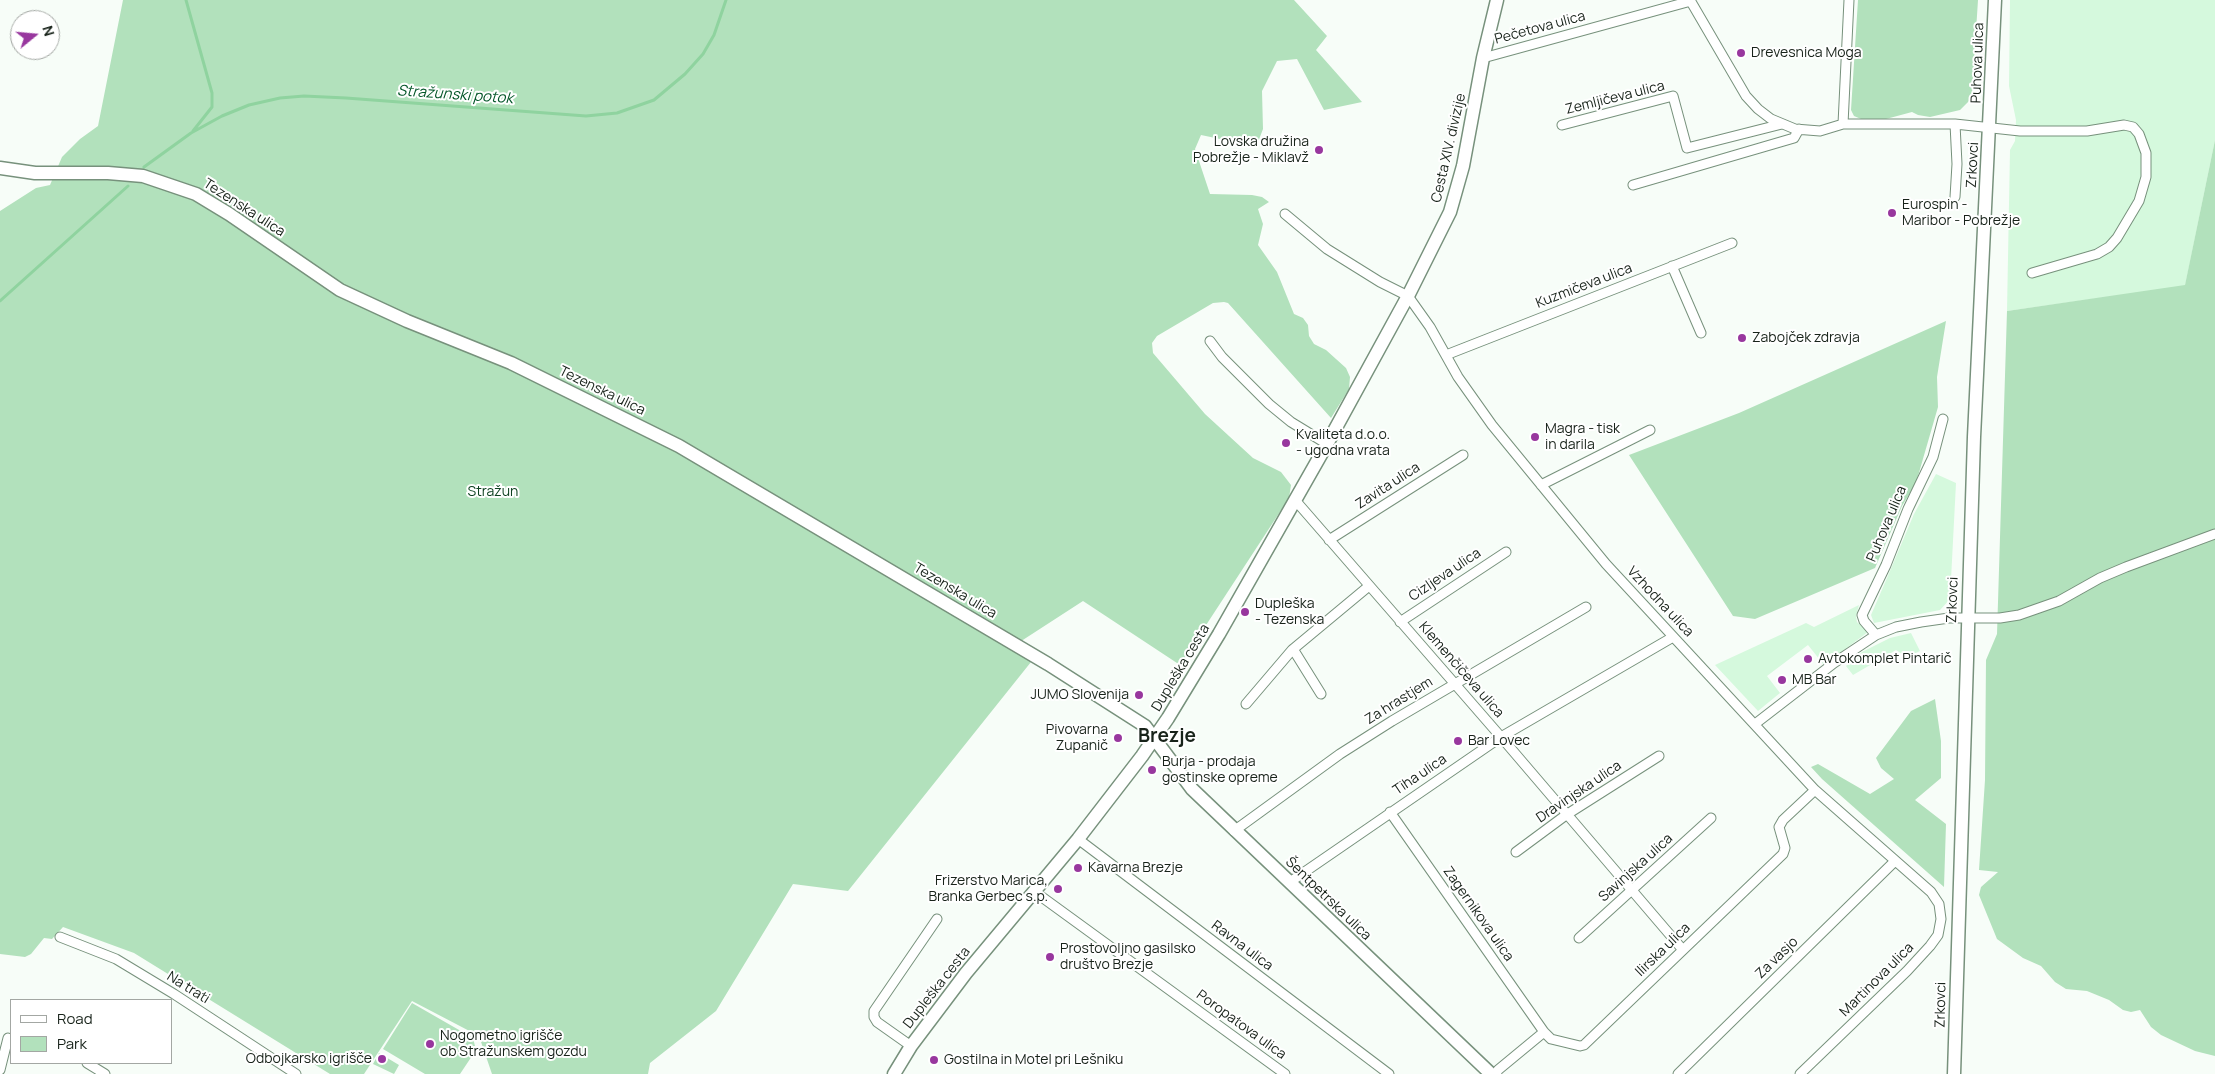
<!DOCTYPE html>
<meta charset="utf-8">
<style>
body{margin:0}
#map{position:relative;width:2215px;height:1074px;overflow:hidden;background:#f7fdf8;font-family:Manrope,sans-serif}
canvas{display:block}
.legend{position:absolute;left:10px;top:999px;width:162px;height:65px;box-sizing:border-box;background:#fff;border:1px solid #a3a7a3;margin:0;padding:6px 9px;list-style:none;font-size:15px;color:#18231a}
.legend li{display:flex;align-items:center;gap:10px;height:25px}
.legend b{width:25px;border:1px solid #a3a7a3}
.north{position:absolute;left:10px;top:10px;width:50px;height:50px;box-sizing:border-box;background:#fff;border:1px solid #a3a7a3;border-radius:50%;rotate:73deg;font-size:14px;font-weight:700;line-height:20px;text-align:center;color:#18231a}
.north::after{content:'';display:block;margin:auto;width:18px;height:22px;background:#98379e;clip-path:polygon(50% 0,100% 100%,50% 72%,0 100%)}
</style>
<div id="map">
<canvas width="2215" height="1074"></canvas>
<ul class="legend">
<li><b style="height:6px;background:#fff"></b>Road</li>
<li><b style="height:14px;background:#b2e1bc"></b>Park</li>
</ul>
<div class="north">N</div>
</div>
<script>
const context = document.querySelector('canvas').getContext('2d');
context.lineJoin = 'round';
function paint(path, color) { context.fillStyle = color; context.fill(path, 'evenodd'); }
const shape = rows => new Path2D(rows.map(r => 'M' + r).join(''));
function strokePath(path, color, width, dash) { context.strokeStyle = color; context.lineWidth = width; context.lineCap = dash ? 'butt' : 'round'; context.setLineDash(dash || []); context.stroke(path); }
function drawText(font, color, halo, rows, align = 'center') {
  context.font = font + ' Manrope,sans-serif'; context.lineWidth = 4; context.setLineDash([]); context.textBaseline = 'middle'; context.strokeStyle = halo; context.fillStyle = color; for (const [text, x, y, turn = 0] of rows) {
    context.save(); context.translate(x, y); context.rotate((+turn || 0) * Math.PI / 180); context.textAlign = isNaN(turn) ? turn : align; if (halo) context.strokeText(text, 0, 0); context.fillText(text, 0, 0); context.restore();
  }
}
const built = shape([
 [2010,0,2215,0,2215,140,2185,286,2007,311,2010,150,2015,141,2016,120,2009,86],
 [1936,474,1956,483,1950,599,1940,610,1874,623,1871,615,1887,578,1914,514],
 [1859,605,1856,616,1857,622,1868,632,1824,665,1808,645,1767,676,1780,693,1758,711,1715,665,1806,623,1814,627],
 [1911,633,1920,651,1907,657,1896,650,1853,675,1846,666,1862,652,1890,638]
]);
const green = shape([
 [123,0,1294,0,1327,36,1316,50,1362,102,1324,110,1297,59,1277,61,1262,91,1263,129,1258,142,1244,144,1201,135,1195,149,1210,194,1252,195,1262,197,1269,202,1258,209,1263,224,1258,245,1277,272,1294,314,1303,318,1308,325,1309,336,1314,344,1326,350,1346,368,1350,377,1349,389,1331,418,1228,303,1224,302,1213,303,1157,336,1152,343,1153,353,1205,414,1253,458,1281,472,1291,485,1289,498,1180,665,1083,601,1012,647,1031,662,848,891,793,884,716,1011,650,1063,648,1074,492,1074,479,1036,412,1001,364,1074,330,1074,134,953,63,927,52,939,44,938,31,954,25,957,0,954,0,211,36,188,50,185,62,157,80,139,98,126],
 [1858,0,1978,0,1972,93,1970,100,1960,110,1930,117,1918,115,1912,112,1886,119,1861,119,1854,116,1851,110],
 [2215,140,2215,1056,2195,1051,2161,1035,2151,1027,2140,1010,2131,1012,2123,1010,2109,1000,2087,991,2066,989,2055,982,2041,966,2023,958,1997,939,1979,895,1981,887,1998,872,1979,870,1985,780,1986,660,1997,634,2007,311,2185,285],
 [1946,321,1937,377,1938,407,1916,483,1902,506,1875,568,1755,619,1733,616,1629,455,1739,413],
 [1935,699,1941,741,1941,778,1915,800,1946,824,1944,887,1822,779,1811,767,1818,764,1870,794,1894,779,1881,768,1876,758,1911,711],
 [412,1003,473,1038,476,1050,460,1074,425,1074,383,1049],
 [379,1053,399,1065,394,1074,373,1064]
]);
const stream = shape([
 [186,0,212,93,212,107,193,131],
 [144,167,191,133,222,116,249,105,280,98,304,96,346,98,586,116,617,113,654,100,685,74,703,54,714,35,726,0],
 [0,301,128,186]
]);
const street = shape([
 [1690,0,1746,96,1758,109,1771,119,1795,129,1820,131,1843,124,1955,124,2020,131,2087,131,2124,125,2133,127,2139,134,2146,153,2146,177,2139,201,2117,238,2109,247,2097,254,2032,273],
 [1483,58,1691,1],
 [1843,124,1849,0],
 [1955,124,1957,164,1955,197],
 [1562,125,1673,96,1687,148,1782,124],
 [1633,185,1794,138,1799,129],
 [1285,214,1327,249,1380,282,1408,296,1430,327,1458,377,1492,425,1606,564,1815,790,1931,892,1939,904,1941,919,1938,935,1930,946,1907,971,1800,1074],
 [1672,266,1701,333],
 [1210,341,1222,357,1269,404,1291,422,1327,444],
 [1446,355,1732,243],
 [1541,485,1650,430],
 [1295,500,1501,737,1683,950],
 [1329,540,1463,455],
 [1400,622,1506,552],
 [1876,635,1864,621,1862,615,1886,565,1908,509,1933,457,1943,419],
 [1293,649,1321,694],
 [1246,704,1292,650,1369,586],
 [1755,724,1834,663,1876,635,1896,627,1921,622,1949,618,2000,618,2019,615,2059,601,2100,578,2126,567,2215,534],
 [1390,812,1544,1032,1551,1039,1580,1046,1584,1045,1783,854,1785,848,1779,827,1783,820,1815,790],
 [1234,831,1340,754,1392,721,1586,607],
 [1078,839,1389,1074],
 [1516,852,1566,815,1659,756],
 [1290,882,1501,737,1673,637],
 [1035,892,1285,1074],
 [60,937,116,959,174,994,296,1074],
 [1579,938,1711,818],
 [911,1046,877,1022,874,1017,874,1011,937,919],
 [87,1063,105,1074],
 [0,1070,8,1038],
 [1496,1074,1498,1070,1544,1032],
 [1678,1074,1895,861]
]);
const secondary = shape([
 [0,168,35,173,108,173,143,176,196,194,229,214,340,290,407,321,511,363,679,446,1048,664,1145,726,1192,789,1491,1074],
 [894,1074,911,1046,966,973,1078,839,1142,756,1168,718,1219,634,1327,444,1408,296,1450,212,1463,166,1483,58,1497,0],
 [1954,1074,1974,437,1995,0]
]);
const markers = [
 [1741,53,5,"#98379e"],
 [1319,150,5,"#98379e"],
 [1892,213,5,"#98379e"],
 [1742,338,5,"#98379e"],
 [1535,437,5,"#98379e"],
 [1286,443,5,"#98379e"],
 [1245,612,5,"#98379e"],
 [1808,659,5,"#98379e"],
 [1782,680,5,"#98379e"],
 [1139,695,5,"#98379e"],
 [1118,738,5,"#98379e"],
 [1458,741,5,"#98379e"],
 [1152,770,5,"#98379e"],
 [1078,868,5,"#98379e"],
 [1058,889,5,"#98379e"],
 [1050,957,5,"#98379e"],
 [430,1044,5,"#98379e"],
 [382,1059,5,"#98379e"],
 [934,1060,5,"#98379e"]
];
const streetNames = [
 ["Pečetova ulica",1540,28,-15],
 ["Puhova ulica",1978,63,-88],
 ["Zemljičeva ulica",1615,98,-14],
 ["Cesta XIV. divizije",1449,148,-77],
 ["Zrkovci",1973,165,-87],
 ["Tezenska ulica",244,208,33],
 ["Kuzmičeva ulica",1584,286,-21],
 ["Tezenska ulica",602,391,26],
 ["Zavita ulica",1388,486,-33],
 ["Puhova ulica",1887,524,-67],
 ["Cizljeva ulica",1445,575,-34],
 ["Tezenska ulica",955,591,31],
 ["Zrkovci",1953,600,-88],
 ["Vzhodna ulica",1660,602,47],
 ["Dupleška cesta",1181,668,-59],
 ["Klemenčičeva ulica",1461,670,49],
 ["Za hrastjem",1399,701,-32],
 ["Tiha ulica",1420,775,-34],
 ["Dravinjska ulica",1579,792,-34],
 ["Savinjska ulica",1636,868,-42],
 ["Šentpetrska ulica",1328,899,44],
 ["Zagernikova ulica",1478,914,55],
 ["Ravna ulica",1242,946,37],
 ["Ilirska ulica",1663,950,-44],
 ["Za vasjo",1777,958,-44],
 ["Martinova ulica",1877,980,-45],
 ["Na trati",188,988,32],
 ["Dupleška cesta",937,988,-52],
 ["Zrkovci",1941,1005,-89],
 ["Poropatova ulica",1241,1025,36]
];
const poiNames = [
 ["Drevesnica Moga",1751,53],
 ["Lovska družina",1309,142,"right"],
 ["Pobrežje - Miklavž",1309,158,"right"],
 ["Eurospin -",1902,205],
 ["Maribor - Pobrežje",1902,221],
 ["Zabojček zdravja",1752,338],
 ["Magra - tisk",1545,429],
 ["in darila",1545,445],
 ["Kvaliteta d.o.o.",1296,435],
 ["- ugodna vrata",1296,451],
 ["Dupleška",1255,604],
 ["- Tezenska",1255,620],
 ["Avtokomplet Pintarič",1818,659],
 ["MB Bar",1792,680],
 ["JUMO Slovenija",1129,695,"right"],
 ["Pivovarna",1108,730,"right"],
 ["Zupanič",1108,746,"right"],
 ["Bar Lovec",1468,741],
 ["Burja - prodaja",1162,762],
 ["gostinske opreme",1162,778],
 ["Kavarna Brezje",1088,868],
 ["Frizerstvo Marica,",1048,881,"right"],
 ["Branka Gerbec s.p.",1048,897,"right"],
 ["Prostovoljno gasilsko",1060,949],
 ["društvo Brezje",1060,965],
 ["Nogometno igrišče",440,1036],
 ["ob Stražunskem gozdu",440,1052],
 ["Odbojkarsko igrišče",372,1059,"right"],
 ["Gostilna in Motel pri Lešniku",944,1060]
];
const parkNames = [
 ["Stražun",493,492]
];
const waterNames = [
 ["Stražunski potok",455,95,4]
];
const districtNames = [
 ["Brezje",1167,737]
];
paint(built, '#d5f9dd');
paint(green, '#b2e1bc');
strokePath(stream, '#8fd39f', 3);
strokePath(street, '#77917c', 11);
strokePath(secondary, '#77917c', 15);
strokePath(street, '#fff', 9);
strokePath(secondary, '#fff', 12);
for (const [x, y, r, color] of markers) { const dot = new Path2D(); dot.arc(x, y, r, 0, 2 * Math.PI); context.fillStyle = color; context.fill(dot); strokePath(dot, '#fff', 2); }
drawText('14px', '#18231a', '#fff', streetNames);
drawText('14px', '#18231a', '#fff', poiNames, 'left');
drawText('14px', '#0d4120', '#fff', parkNames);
drawText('italic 15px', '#025527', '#fff', waterNames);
drawText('bold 19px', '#18231a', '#fff', districtNames);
</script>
